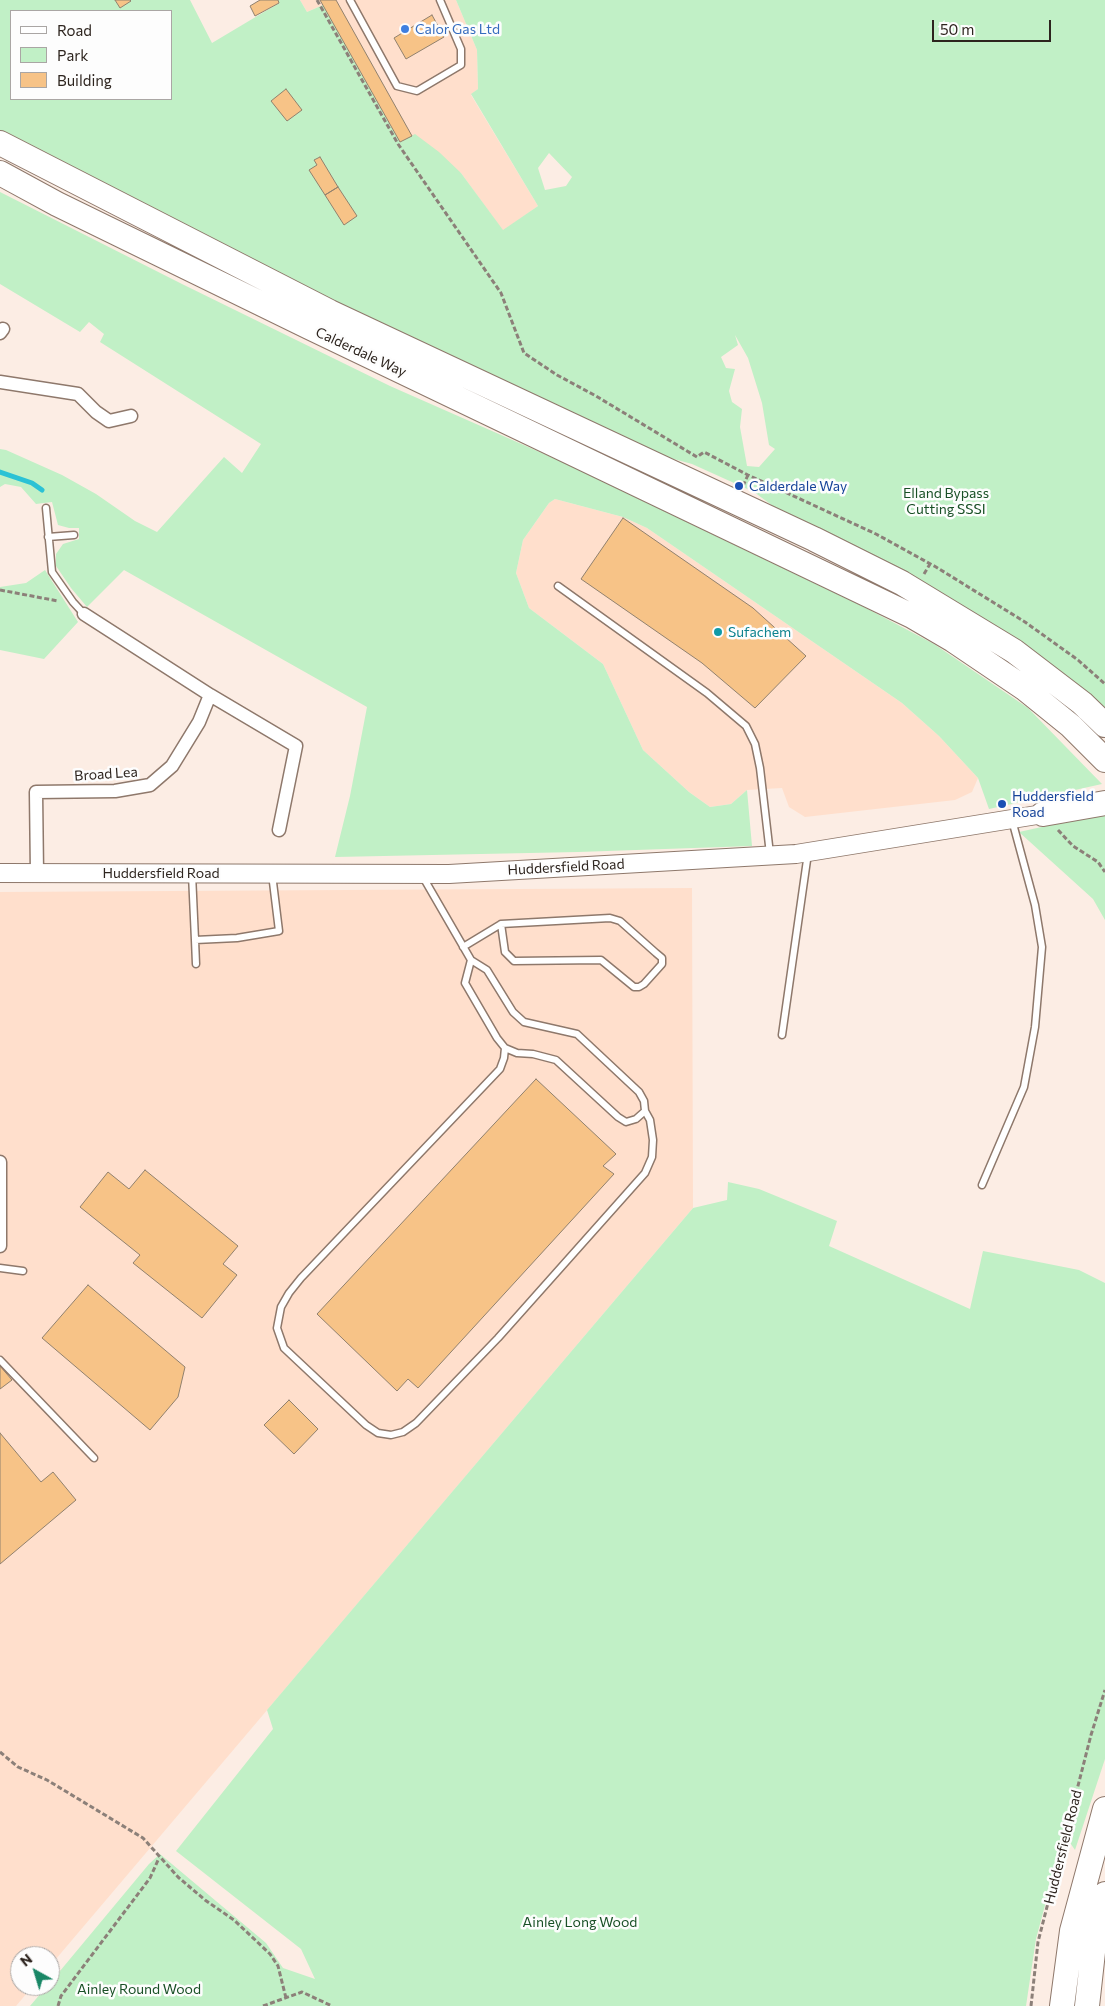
<!DOCTYPE html>
<style>
body{margin:0}
#map{position:relative;width:1105px;height:2006px;overflow:hidden;background:#fcede4;font-family:Commissioner,sans-serif}
canvas{display:block}
.legend{position:absolute;left:10px;top:10px;width:162px;height:90px;box-sizing:border-box;background:#fdfdfd;border:1px solid #aaa6a4;margin:0;padding:6px 9px;list-style:none;font-size:15px;color:#2d241e}
.legend li{display:flex;align-items:center;gap:10px;height:25px}
.legend b{width:25px;border:1px solid #aaa6a4}
.north{position:absolute;left:10px;top:1946px;width:50px;height:50px;box-sizing:border-box;background:#fdfdfd;border:1px solid #aaa6a4;border-radius:50%;rotate:321deg;font-size:14px;font-weight:700;line-height:20px;text-align:center;color:#2d241e}
.north::after{content:'';display:block;margin:auto;width:18px;height:22px;background:#198766;clip-path:polygon(50% 0,100% 100%,50% 72%,0 100%)}
.scale{position:absolute;left:932px;top:20px;width:119px;height:22px;box-sizing:border-box;border:2px solid #2d241e;border-top:0;padding-left:6px;font-size:15px;line-height:18px;white-space:nowrap;color:#2d241e;-webkit-text-stroke:4px #fdfdfd;paint-order:stroke}
</style>
<div id="map">
<canvas width="1105" height="2006"></canvas>
<ul class="legend">
<li><b style="height:6px;background:#fff"></b>Road</li>
<li><b style="height:14px;background:#c1f0c6"></b>Park</li>
<li><b style="height:14px;background:#f7c387"></b>Building</li>
</ul>
<div class="north">N</div>
<div class="scale">50 m</div>
</div>
<script>
const context = document.querySelector('canvas').getContext('2d');
context.lineJoin = 'round';
function paint(path, color) { context.fillStyle = color; context.fill(path, 'evenodd'); }
const shape = rows => new Path2D(rows.map(r => 'M' + r).join(''));
function strokePath(path, color, width, dash) { context.strokeStyle = color; context.lineWidth = width; context.lineCap = dash ? 'butt' : 'round'; context.setLineDash(dash || []); context.stroke(path); }
function drawText(font, color, halo, rows, align = 'center') {
  context.font = font + ' Commissioner,sans-serif'; context.lineWidth = 5; context.setLineDash([]); context.textBaseline = 'middle'; context.strokeStyle = halo; context.fillStyle = color; for (const [text, x, y, turn = 0] of rows) {
    context.save(); context.translate(x, y); context.rotate((+turn || 0) * Math.PI / 180); context.textAlign = isNaN(turn) ? turn : align; if (halo) context.strokeText(text, 0, 0); context.fillText(text, 0, 0); context.restore();
  }
}
const built = shape([
 [300,0,456,0,477,50,478,89,471,95,538,206,503,231,461,173,400,142,323,5,307,12],
 [555,499,623,517,647,528,902,703,939,736,978,778,972,792,955,800,805,817,789,807,782,788,747,790,731,804,710,807,689,792,643,750,603,664,529,608,516,573,523,540,549,503],
 [692,888,693,1208,50,1966,50,1956,20,1956,20,1986,33,1986,16,2006,0,2006,0,892]
]);
const green = shape([
 [0,0,190,0,212,43,279,3,278,0,300,0,307,12,323,5,400,142,415,134,439,152,461,173,503,230,538,206,471,94,478,89,477,50,456,0,1105,0,1105,715,785,515,754,492,692,464,659,455,426,347,0,136],
 [11,11,171,11,171,99,11,99],
 [549,153,572,177,566,186,545,190,538,168],
 [735,335,748,358,762,403,769,445,775,449,759,467,747,466,740,427,742,409,732,402,729,391,735,369,726,368,721,357,738,345],
 [0,192,182,284,390,386,560,461,866,608,934,644,1028,708,1102,784,989,809,978,778,939,736,902,703,647,528,623,517,555,499,549,503,523,540,516,573,529,608,603,664,643,750,689,792,710,807,731,804,747,790,752,846,578,852,335,857,350,796,367,707,124,570,87,607,71,588,56,566,56,554,63,544,79,539,79,528,69,528,58,525,52,502,36,504,21,487,5,484,0,487,0,449,6,450,62,475,96,494,135,521,157,532,224,457,242,473,261,444,100,342,104,334,89,322,80,332,0,284],
 [45,570,78,622,44,659,0,650,0,587,26,583],
 [1105,813,1105,920,1093,899,1019,832],
 [728,1182,759,1189,837,1221,829,1246,970,1309,983,1251,1079,1270,1105,1283,1105,1759,1075,1850,1064,1834,1036,1939,1026,2006,30,2006,47,1986,50,1986,50,1983,149,1864,160,1854,266,1943,283,1968,315,1979,301,1949,176,1851,273,1729,267,1710,693,1208,727,1200]
]);
const stream = shape([
 [0,472,32,483,42,490]
]);
const building = shape([
 [115,0,130,0,131,1,120,8,115,0],
 [260,0,278,0,279,3,255,16,250,6,260,0],
 [320,0,336,0,412,136,400,142,320,0],
 [432,15,444,37,406,59,394,38,432,15],
 [286,89,302,110,287,121,271,101,286,89],
 [320,157,338,187,325,195,309,170,317,165,314,160,320,157],
 [338,187,357,216,344,225,325,195,338,187],
 [623,518,753,608,806,656,755,708,702,663,581,579,623,518],
 [536,1079,616,1154,603,1166,614,1174,418,1388,408,1379,397,1391,317,1314,536,1079],
 [145,1170,238,1246,223,1264,237,1275,202,1318,133,1263,140,1255,80,1207,108,1172,129,1189,145,1170],
 [88,1285,185,1367,178,1397,150,1430,42,1338,88,1285],
 [0,1366,12,1380,0,1389,0,1366],
 [289,1400,318,1429,294,1454,264,1425,289,1400],
 [0,1433,41,1482,53,1472,76,1500,0,1564,0,1433]
]);
const path = shape([
 [317,0,398,144,501,293,524,353,557,375,596,396,697,457,704,452,748,475,876,534,936,567,1025,622,1078,660,1105,684],
 [743,486,748,475],
 [924,574,930,564],
 [0,590,58,601],
 [1058,830,1073,846,1098,862,1105,872],
 [0,1752,18,1767,47,1780,143,1838,178,1877,205,1900,234,1920,270,1954,278,1966,286,1998],
 [58,2006,61,1996,150,1878,159,1858],
 [263,2006,302,1992,332,2006],
 [1031,2006,1038,1942,1091,1735,1105,1690]
]);
const lane = shape([
 [350,0,397,86,417,91,461,65,461,49,440,0],
 [46,508,52,572,73,602,84,614],
 [48,537,74,535],
 [558,586,707,693,746,726,755,744,760,768,770,854],
 [192,874,195,940,237,938,279,931,272,874],
 [423,877,471,960,487,970,513,1012,524,1022,577,1034,639,1092,644,1101,645,1111,636,1119,626,1122,618,1117,556,1060,533,1054,517,1053,505,1048,497,1038,465,983,471,960],
 [195,940,196,964],
 [463,947,501,924,610,918,620,921,656,953,662,958,662,964,644,984,639,987,634,987,601,960,514,961,505,952,501,924],
 [782,1035,808,853],
 [505,1048,504,1058,500,1069,301,1278,289,1293,281,1307,277,1328,284,1348,366,1425,378,1433,391,1435,403,1432,416,1423,498,1338,645,1173,652,1157,653,1140,650,1120,645,1111],
 [982,1185,1024,1087,1035,1027,1042,947,1035,905,1012,820],
 [0,1268,23,1271],
 [0,1360,94,1458]
]);
const street = shape([
 [0,333,3,329],
 [0,382,78,394,96,412,109,421,131,416],
 [210,695,296,746,279,830],
 [37,874,36,792,115,791,150,785,172,766,199,722,210,695,84,614],
 [0,1162,0,1246]
]);
const secondary = shape([
 [0,873,449,874,796,854,1043,814]
]);
const highway = shape([
 [0,143,330,312,814,539,902,583,1014,651,1082,703,1105,725],
 [0,173,57,204,309,327,912,616,953,640,1024,688,1071,726,1105,760],
 [1043,814,1105,803],
 [1062,2006,1072,1931,1105,1809],
 [1087,2006,1095,1934,1105,1894]
]);
const markers = [
 [405,29,5,"#3f7fe0"],
 [739,486,5,"#1a4fb4"],
 [718,632,5,"#0f9aa8"],
 [1002,804,5,"#1a4fb4"]
];
const shopNames = [
 ["Calor Gas Ltd",415,29]
];
const streetNames = [
 ["Calderdale Way",361,352,25],
 ["Broad Lea",106,774,-4],
 ["Huddersfield Road",566,867,-3],
 ["Huddersfield Road",161,873],
 ["Huddersfield Road",1063,1847,-76]
];
const transitNames = [
 ["Calderdale Way",749,486],
 ["Huddersfield",1012,796],
 ["Road",1012,812]
];
const parkNames = [
 ["Elland Bypass",946,493],
 ["Cutting SSSI",946,509],
 ["Ainley Long Wood",580,1922],
 ["Ainley Round Wood",139,1989]
];
const cultureNames = [
 ["Sufachem",728,632]
];
paint(built, '#ffdfcc');
paint(green, '#c1f0c6');
strokePath(stream, '#2bc2d5', 5);
paint(building, '#f7c387');
strokePath(building, '#91816e', 1);
strokePath(lane, '#8e786b', 9);
strokePath(street, '#8e786b', 15);
strokePath(secondary, '#8e786b', 20);
strokePath(highway, '#8e786b', 26);
strokePath(path, '#8c8079', 3, [5, 2.5]);
strokePath(lane, '#fff', 6);
strokePath(street, '#fff', 12);
strokePath(secondary, '#fff', 18);
strokePath(highway, '#fff', 24);
for (const [x, y, r, color] of markers) { const dot = new Path2D(); dot.arc(x, y, r, 0, 2 * Math.PI); context.fillStyle = color; context.fill(dot); strokePath(dot, '#fdfdfd', 2); }
drawText('14px', '#366cbe', '#fdfdfd', shopNames, 'left');
drawText('14px', '#2d241e', '#fdfdfd', streetNames);
drawText('14px', '#164399', '#fdfdfd', transitNames, 'left');
drawText('14px', '#195026', '#fdfdfd', parkNames);
drawText('14px', '#0d838f', '#fdfdfd', cultureNames, 'left');
</script>
